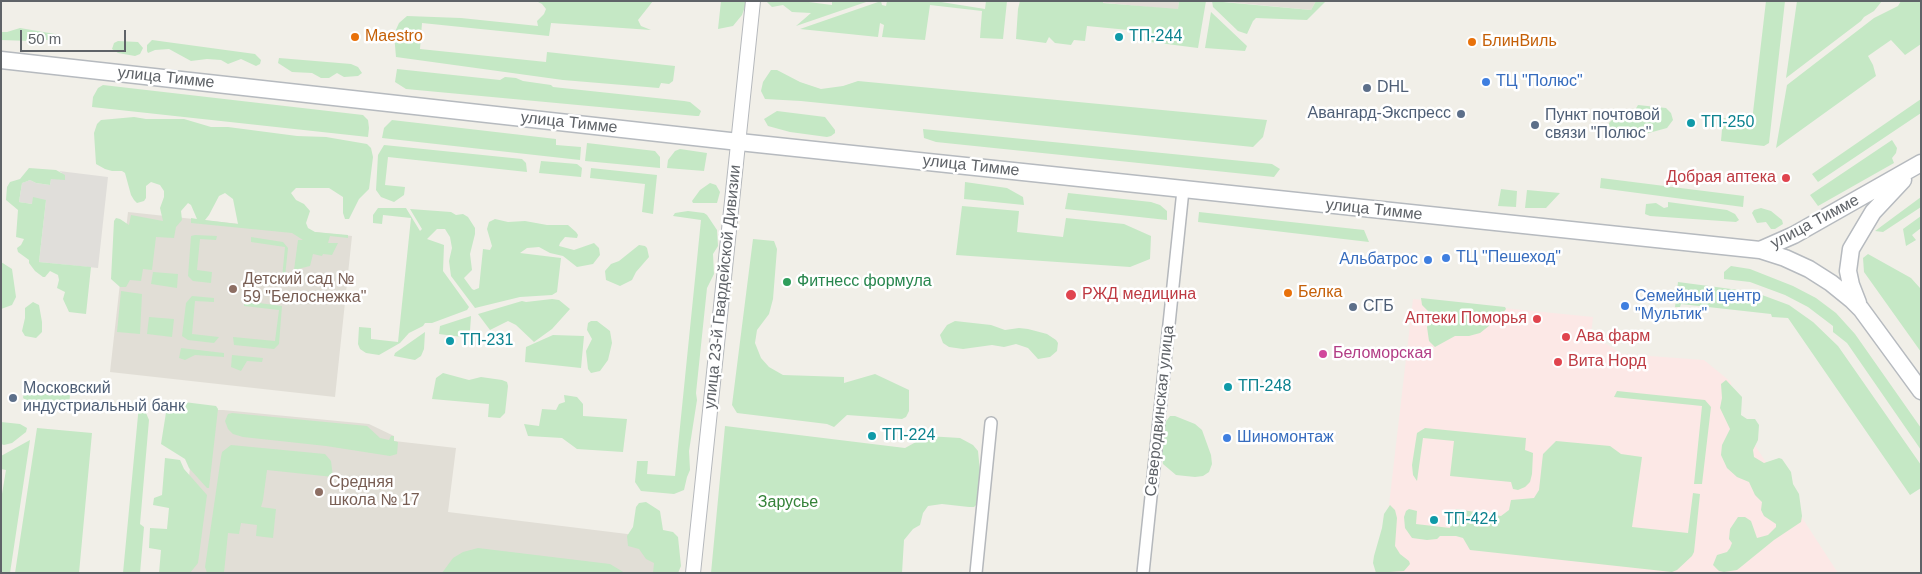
<!DOCTYPE html>
<meta charset="utf-8">
<style>
body{margin:0}
#map{position:relative;width:1922px;height:574px;overflow:hidden;background:#f1efe8;font-family:Helvetica,sans-serif}
canvas{display:block}
.frame{position:absolute;inset:0;border:2px solid #5f6368;pointer-events:none}
.scale{position:absolute;left:20px;top:30px;width:106px;height:22px;box-sizing:border-box;border:2px solid #5f6368;border-top:0;padding-left:6px;font-size:15px;line-height:18px;white-space:nowrap;color:#5f6368;-webkit-text-stroke:4px #fff;paint-order:stroke}
</style>
<div id="map">
<canvas width="1922" height="574"></canvas>
<div class="frame"></div>
<div class="scale">50 m</div>
</div>
<script>
const context = document.querySelector('canvas').getContext('2d');
context.lineJoin = 'round';
function paint(path, color) { context.fillStyle = color; context.fill(path, 'evenodd'); }
const shape = rows => new Path2D(rows.map(r => 'M' + r).join(''));
function strokePath(path, color, width, dash) { context.strokeStyle = color; context.lineWidth = width; context.lineCap = dash ? 'butt' : 'round'; context.setLineDash(dash || []); context.stroke(path); }
function drawText(font, color, halo, rows, align = 'center') {
  context.font = font + ' Helvetica,sans-serif'; context.lineWidth = 5; context.setLineDash([]); context.textBaseline = 'middle'; context.strokeStyle = halo; context.fillStyle = color; for (const [text, x, y, turn = 0] of rows) {
    context.save(); context.translate(x, y); context.rotate((+turn || 0) * Math.PI / 180); context.textAlign = isNaN(turn) ? turn : align; if (halo) context.strokeText(text, 0, 0); context.fillText(text, 0, 0); context.restore();
  }
}
const industrial = shape([
 [59,171,108,177,98,268,39,262,46,200,32,204,19,202,22,183,30,180,36,183,50,185,51,178,62,173]
]);
const education = shape([
 [1087,1,1179,1,1178,10],
 [1217,1,1316,1,1311,10],
 [128,212,352,236,335,397,110,372],
 [215,410,223,410,369,424,394,436,394,441,456,448,448,512,676,540,672,573,179,573,190,467]
]);
const medical = shape([
 [1413,299,1593,317,1591,334,1622,354,1704,360,1731,382,1732,410,1838,573,1381,573]
]);
const green = shape([
 [536,1,653,1,638,20,641,26,651,30,551,23,549,36,422,23,420,49,546,62,547,52,675,66,673,81,669,84,661,83,659,88,563,80,396,57,394,34,399,23,407,16,461,18,538,26,537,21,544,14,546,9,542,4],
 [721,1,747,1,742,15,733,26,718,29],
 [766,1,801,1,832,5,832,1,869,1,796,26,811,13,792,12,783,5,772,7],
 [881,1,882,5,886,6,887,1,935,1,985,9,986,1,1007,1,1003,39,980,38,982,11,930,5,925,40,882,37,884,25,880,23,878,37,800,29],
 [1020,1,1103,1,1103,3,1178,9,1179,1,1206,1,1198,48,1151,42,1149,32,1087,26,1085,41,1074,40,1071,45,1055,43,1049,37,1046,43,1016,39,1018,9],
 [1212,1,1311,10,1316,1,1326,1,1307,20,1256,18,1253,21,1247,34,1238,31,1213,7],
 [1766,1,1785,1,1769,143,1764,146,1721,141,1723,118,1752,121],
 [1797,1,1882,1,1874,11,1864,17,1861,21,1786,78],
 [1901,1,1921,1,1921,44,1905,55,1891,40,1868,56,1873,65,1876,76,1776,148,1787,85,1874,18,1898,6],
 [1211,12,1247,46,1245,51,1205,48],
 [20,28,55,34,59,35,60,39,57,42,42,39,30,41,1,40,1,32,7,32],
 [152,40,255,54,261,60,260,64,256,66,241,59,228,64,221,60,207,59,191,61,169,49,155,50,148,53,147,51,147,45],
 [118,41,138,42,143,48,140,54,135,56,118,53,112,49,114,43],
 [279,58,351,64,358,67,362,73,358,76,344,77,337,73,329,78,321,78,312,73,292,72,278,63],
 [397,69,500,80,505,77,516,78,523,81,551,85,553,87,684,101,690,102,701,111,699,116,696,116,406,89,395,82],
 [771,70,777,70,800,82,821,89,843,86,858,81,1267,120,1263,137,1253,147,801,101,765,99,761,91,763,82],
 [103,85,363,115,368,120,369,128,368,137,92,107,93,97,98,88],
 [1921,99,1921,113,1818,182,1812,174],
 [1638,105,1666,108,1671,113,1673,120,1667,128,1645,134,1632,130,1615,134,1610,130,1609,123,1614,118,1629,120],
 [777,111,825,117,835,130,835,133,831,136,827,137,790,132,768,126,764,119],
 [134,117,146,119,184,119,211,127,228,127,297,136,326,137,367,144,371,148,373,157,369,189,359,199,349,219,345,219,343,213,343,197,329,188,296,188,291,193,296,200,304,204,310,211,306,223,308,228,315,232,348,235,348,238,330,236,328,243,338,243,332,255,323,254,322,256,313,254,310,266,294,270,298,240,303,240,292,233,191,223,191,218,197,219,191,205,188,203,181,211,182,220,176,227,174,238,156,237,152,270,143,269,141,281,130,280,126,287,120,287,111,279,114,221,116,218,120,219,129,225,131,215,163,221,160,208,164,197,164,191,160,185,151,182,146,186,146,198,144,201,137,203,134,200,131,195,125,173,122,171,112,171,105,169,96,164,94,133,97,124,101,120],
 [225,193,233,199,238,224,205,220,209,215,219,196],
 [392,120,556,139,556,145,581,147,580,160,382,138,384,128],
 [923,129,1272,164,1280,169,1274,177,936,142,924,138],
 [1892,140,1897,148,1896,153,1892,158,1894,163,1818,206,1810,195],
 [587,143,655,151,660,157,660,168,585,161],
 [384,145,522,159,526,163,527,172,388,157,385,185,405,187,404,195,394,202,381,197,376,190,378,155],
 [680,149,707,153,704,171,667,168,668,160,675,151],
 [541,161,577,164,582,168,581,177,539,173],
 [29,168,56,170,65,175,65,180,51,179,50,185,36,183,30,180,25,182,22,183,19,202,32,204,33,197,46,200,39,262,91,267,86,314,69,312,63,299,65,292,57,288,59,280,58,275,50,271,45,277,43,277,35,271,29,263,29,260,18,252,17,248,21,245,24,239,16,237,18,210,6,200,7,187,10,182,20,179],
 [591,168,657,175,653,214,642,212,645,184,590,178],
 [1601,178,1744,196,1743,207,1600,188],
 [965,182,1007,188,1023,197,1024,205,964,199],
 [710,183,716,185,720,192,717,203,693,203,692,201,700,190],
 [1501,189,1517,191,1516,207,1498,206],
 [1527,190,1560,193,1546,208,1525,208],
 [1068,193,1151,202,1160,205,1167,211,1167,220,1065,209],
 [1921,197,1921,207,1883,232,1875,231],
 [1668,202,1727,210,1735,214,1739,220,1736,222,1650,216,1645,214,1646,204,1656,203,1664,208,1668,207],
 [962,206,1019,211,1017,232,1063,237,1066,218,1124,224,1151,236,1150,259,1130,267,956,255],
 [378,208,406,208,420,231,422,229,410,209,451,212,456,215,463,214,468,217,475,228,475,234,470,254,472,270,464,278,472,289,474,290,479,288,483,249,490,250,492,246,487,229,489,222,495,219,508,222,525,221,547,225,568,225,576,232,578,235,577,238,565,237,560,243,559,246,574,250,594,243,599,248,600,255,593,264,577,267,563,256,550,253,539,247,527,248,520,253,561,258,557,292,552,295,520,297,475,308,451,276,449,261,452,248,450,237,445,229,437,229,427,239,444,245,443,271,469,307,467,310,432,323,425,323,423,326,409,333,400,343,379,355,366,353,360,349,358,344,359,327,371,328,371,339,398,342,411,218,383,215,382,224,373,223,373,215],
 [1761,208,1771,211,1782,220,1783,224,1775,229,1771,229,1766,222,1757,223,1752,213,1754,210],
 [688,211,704,213,707,215,717,230,718,246,713,254,714,274,707,288,696,393,697,400,689,451,690,470,687,477,684,490,674,494,641,491,635,482,637,461,648,461,647,474,675,476,701,220,673,216,675,213],
 [1199,212,1364,230,1369,242,1198,222],
 [1921,216,1921,228,1912,235,1916,240,1906,246,1903,229],
 [195,235,217,236,216,240,200,239,197,270,212,272,211,283,193,281,188,276,191,236],
 [251,237,283,242,288,248,284,286,245,282,245,276,282,278,285,247,251,242],
 [753,239,774,241,777,249,773,299,769,314,757,330,755,343,761,358,769,367,783,375,844,377,844,383,875,374,909,390,909,411,906,417,902,419,847,415,834,427,827,424,737,413,732,405],
 [639,245,645,246,647,248,649,257,636,272,632,280,620,286,606,280,605,271,611,264,619,261],
 [1868,254,1911,278,1920,288,1921,352,1864,272,1863,258],
 [1,262,12,269,16,297,12,305,1,309],
 [1731,266,1750,269,1793,286,1816,298,1836,313,1855,334,1921,428,1921,450,1847,343,1833,332,1833,326,1808,307,1785,295,1750,282,1724,279,1724,272],
 [153,272,178,274,177,288,151,284],
 [1678,282,1754,292,1789,305,1813,322,1838,346,1921,465,1921,488,1910,495,1788,318,1772,317,1771,314,1681,304,1680,307,1675,307],
 [121,291,142,294,140,334,117,332],
 [192,296,214,298,214,302,195,301,192,334,219,337,214,343,188,340,182,336,186,303],
 [1421,298,1505,307,1506,309,1499,318,1480,333,1469,336,1455,336,1435,347,1429,341,1427,327,1430,318,1428,311,1422,305],
 [552,299,559,300,570,309,552,329,534,342,516,325,508,321,490,330,478,314,522,301,526,302],
 [244,301,282,306,279,344,274,349,234,345,233,337,275,341,279,310,244,306],
 [33,302,39,305,42,322,42,332,36,338,25,336,22,331,25,318,25,308],
 [471,316,470,331,462,337,439,334,440,326],
 [149,317,174,319,172,337,147,334],
 [591,321,597,321,610,331,612,343,608,360,600,371,591,373,588,369,586,351,592,339,587,330,588,323],
 [955,321,991,325,1005,330,1019,328,1028,329,1047,334,1056,340,1058,343,1057,351,1050,357,1038,359,1028,348,1016,344,1004,347,992,345,963,349,949,347,943,343,940,335,947,325],
 [425,332,424,349,421,356,415,360,394,356,395,353],
 [553,335,584,336,581,368,525,362,526,347],
 [181,348,224,353,224,357,195,355,185,360,179,358],
 [232,355,263,358,262,362,247,361,241,371,231,367],
 [443,373,469,380,481,377,502,380,507,382,508,386,505,413,500,418,488,417,489,404,432,399,436,378],
 [1726,380,1742,397,1741,415,1747,419,1755,419,1759,425,1758,440,1753,450,1754,457,1764,463,1779,458,1782,459,1791,472,1793,484,1799,494,1802,516,1801,522,1774,540,1742,566,1737,570,1724,572,1719,571,1713,565,1717,555,1727,552,1730,548,1732,543,1729,539,1730,529,1738,517,1745,517,1751,521,1757,538,1768,535,1776,527,1776,524,1764,516,1761,510,1762,502,1755,495,1749,482,1737,477,1727,468,1721,455,1722,445,1730,429,1720,408,1722,398,1721,384],
 [24,390,70,395,69,406,66,408,26,404,26,400,23,398],
 [1617,391,1705,400,1711,407,1702,484,1694,484,1702,406,1614,397],
 [564,395,577,397,583,404,583,416,627,419,623,452,577,449,562,438,528,436,524,424,539,426,542,409,556,410,559,404,565,402],
 [168,400,216,406,218,409,209,488,207,488,189,468,185,459,161,444],
 [139,405,143,406,149,420,140,524,144,527,140,573,123,573],
 [232,413,367,426,380,438,389,440,391,436,394,436,394,441,398,442,397,454,390,456,326,446,243,437,233,434,228,429,225,421,228,414],
 [1170,416,1175,416,1195,424,1202,430,1211,455,1212,464,1209,472,1203,476,1195,477,1176,475,1163,464,1161,446,1164,424],
 [1,422,20,424,27,428,26,432,12,443,4,445,1,444],
 [725,426,905,448,927,436,960,438,973,445,978,451,980,471,977,504,974,507,969,507,942,504,928,506,923,513,920,525,913,529,904,540,902,573,711,573],
 [37,428,92,433,79,573,15,573],
 [1425,428,1526,438,1525,450,1533,453,1532,474,1530,482,1525,487,1518,490,1513,489,1511,482,1450,476,1454,441,1423,438,1417,481,1413,475,1412,465,1417,433],
 [30,440,10,573,2,573,1,500,6,470,1,469,1,456],
 [1556,441,1610,446,1621,454,1642,457,1632,527,1688,533,1693,493,1700,494,1694,552,1692,556,1677,570,1672,572,1470,550,1463,538,1456,536,1440,536,1437,539,1427,540,1412,538,1405,528,1404,517,1406,511,1409,509,1417,511,1416,524,1450,528,1451,515,1456,509,1501,516,1509,510,1511,500,1534,498,1539,490,1543,454],
 [231,445,325,454,331,461,333,477,267,470,263,500,261,507,276,509,273,538,256,536,257,525,241,523,239,534,228,533,224,573,207,573,205,567,221,457,222,452],
 [165,458,180,460,184,469,207,495,198,563,190,573,159,573,161,550,149,548,150,528,167,529,169,508,153,505,154,498,162,495],
 [646,502,660,511,663,530,673,532,678,537,681,566,678,573,653,573,654,563,646,559,639,549,628,546,627,536,633,527,636,507,639,503],
 [1390,505,1395,510,1397,518,1395,546,1400,554,1409,561,1410,564,1404,571,1376,573,1373,563,1374,556,1382,528,1384,514],
 [478,548,610,564,625,573,442,573,453,558,463,552]
]);
const minor = shape([
 [976,573,991,423],
 [1143,573,1183,190]
]);
const tertiary = shape([
 [693,573,753,1]
]);
const secondary = shape([
 [1,60,739,142,1760,250,1794,235,1921,163],
 [1760,250,1785,258,1809,269,1831,283,1852,300,1861,309,1921,391],
 [1858,303,1851,285,1848,271,1851,249,1873,212,1903,180]
]);
const markers = [
 [355,37,5,"#e8710a"],
 [1119,37,5,"#0f9aa8"],
 [1472,42,5,"#e8710a"],
 [1486,82,5,"#3f7fe0"],
 [1367,88,5,"#5c6f8a"],
 [1461,114,5,"#5c6f8a"],
 [1691,123,5,"#0f9aa8"],
 [1535,125,5,"#5c6f8a"],
 [1786,178,5,"#e0444e"],
 [1446,258,5,"#3f7fe0"],
 [1428,260,5,"#3f7fe0"],
 [787,282,5,"#2e9e5b"],
 [233,289,5,"#8d6e63"],
 [1288,293,5,"#e8710a"],
 [1071,295,6,"#e0444e"],
 [1625,306,5,"#3f7fe0"],
 [1353,307,5,"#5c6f8a"],
 [1537,319,5,"#e0444e"],
 [1566,337,5,"#e0444e"],
 [450,341,5,"#0f9aa8"],
 [1323,354,5,"#d1479c"],
 [1558,362,5,"#e0444e"],
 [1228,387,5,"#0f9aa8"],
 [13,398,5,"#5c6f8a"],
 [872,436,5,"#0f9aa8"],
 [1227,438,5,"#3f7fe0"],
 [319,492,5,"#8d6e63"],
 [1434,520,5,"#0f9aa8"]
];
const foodNames = [
 ["Maestro",365,37],
 ["БлинВиль",1482,42],
 ["Белка",1298,293]
];
const cultureNames = [
 ["ТП-244",1129,37],
 ["ТП-250",1701,123],
 ["ТП-231",460,341],
 ["ТП-248",1238,387],
 ["ТП-224",882,436],
 ["ТП-424",1444,520]
];
const streetNames = [
 ["улица Тимме",166,78,6],
 ["улица Тимме",569,123,6],
 ["улица Тимме",971,166,6],
 ["улица Тимме",1374,210,6],
 ["улица Тимме",1815,222,-28],
 ["улица 23-й Гвардейской Дивизии",723,287,-84],
 ["Северодвинская улица",1160,411,-84]
];
const shopNames = [
 ["ТЦ \"Полюс\"",1496,82],
 ["ТЦ \"Пешеход\"",1456,258],
 ["Альбатрос",1418,260,"right"],
 ["Семейный центр",1635,297],
 ["\"Мультик\"",1635,315],
 ["Шиномонтаж",1237,438]
];
const serviceNames = [
 ["DHL",1377,88],
 ["Авангард-Экспресс",1451,114,"right"],
 ["Пункт почтовой",1545,116],
 ["связи \"Полюс\"",1545,134],
 ["СГБ",1363,307],
 ["Московский",23,389],
 ["индустриальный банк",23,407]
];
const healthNames = [
 ["Добрая аптека",1776,178,"right"],
 ["РЖД медицина",1082,295],
 ["Аптеки Поморья",1527,319,"right"],
 ["Ава фарм",1576,337],
 ["Вита Норд",1568,362]
];
const educationNames = [
 ["Детский сад №",243,280],
 ["59 \"Белоснежка\"",243,298],
 ["Средняя",329,483],
 ["школа № 17",329,501]
];
const leisureNames = [
 ["Фитнесс формула",797,282]
];
const hotelNames = [
 ["Беломорская",1333,354]
];
const parkNames = [
 ["Зарусье",788,503]
];
paint(industrial, '#e0deda');
paint(education, '#e1ded6');
paint(medical, '#fce8e6');
paint(green, '#c5e8c5');
strokePath(minor, '#b5b8bc', 14);
strokePath(tertiary, '#b5b8bc', 16);
strokePath(secondary, '#b6babf', 19);
strokePath(minor, '#fff', 11);
strokePath(tertiary, '#fff', 14);
strokePath(secondary, '#fff', 16);
for (const [x, y, r, color] of markers) { const dot = new Path2D(); dot.arc(x, y, r, 0, 2 * Math.PI); context.fillStyle = color; context.fill(dot); strokePath(dot, '#fff', 2); }
drawText('16px', '#c56008', '#fff', foodNames, 'left');
drawText('16px', '#0d838f', '#fff', cultureNames, 'left');
drawText('16px', '#5f6368', '#fff', streetNames);
drawText('16px', '#366cbe', '#fff', shopNames, 'left');
drawText('16px', '#4e5e75', '#fff', serviceNames, 'left');
drawText('16px', '#be3a42', '#fff', healthNames, 'left');
drawText('16px', '#785e54', '#fff', educationNames, 'left');
drawText('16px', '#27864d', '#fff', leisureNames, 'left');
drawText('16px', '#b23c85', '#fff', hotelNames, 'left');
drawText('16px', '#348238', '#fff', parkNames);
</script>
